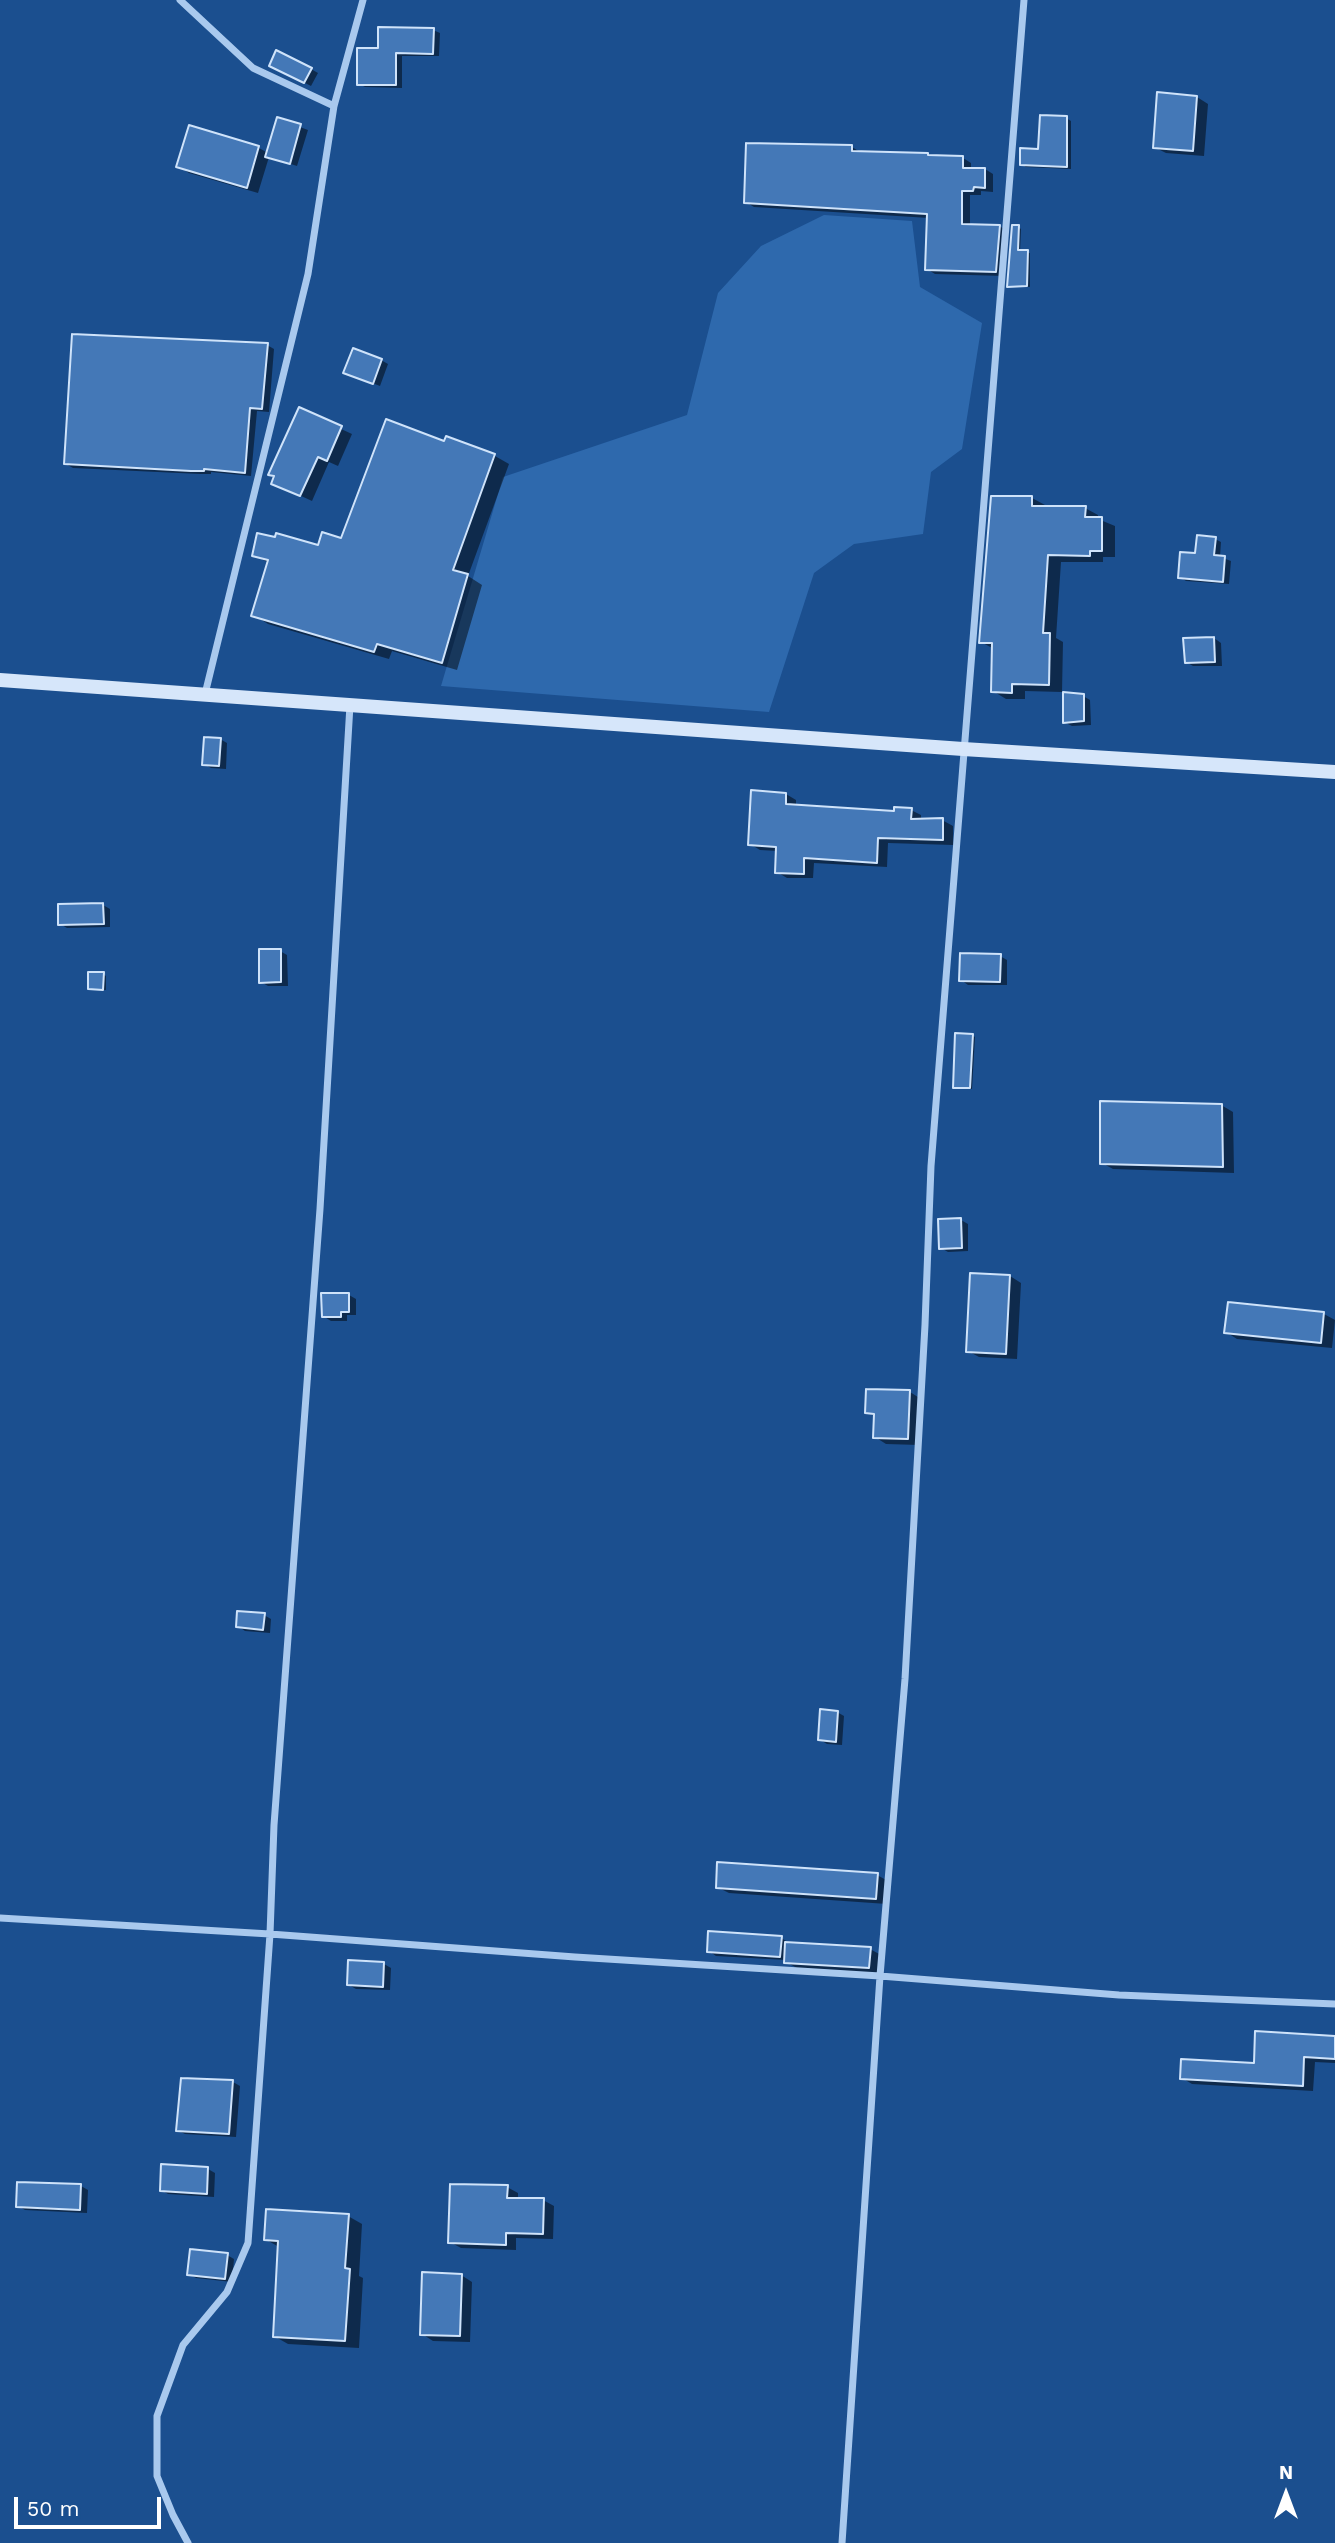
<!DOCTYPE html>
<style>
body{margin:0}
#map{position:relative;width:1335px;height:2543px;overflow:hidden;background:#1b4f8f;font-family:"Work Sans",sans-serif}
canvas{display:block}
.north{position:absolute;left:1251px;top:2459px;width:70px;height:70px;-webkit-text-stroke:5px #1b4f8f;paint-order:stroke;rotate:0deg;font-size:19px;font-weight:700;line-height:28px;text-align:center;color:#fff}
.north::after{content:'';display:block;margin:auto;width:24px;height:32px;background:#fff;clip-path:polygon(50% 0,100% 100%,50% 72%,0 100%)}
.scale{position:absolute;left:14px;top:2497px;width:147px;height:32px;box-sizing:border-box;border:4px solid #fff;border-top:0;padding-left:9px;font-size:21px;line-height:24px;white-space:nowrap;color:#fff;-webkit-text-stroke:5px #1b4f8f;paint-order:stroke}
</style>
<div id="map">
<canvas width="1335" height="2543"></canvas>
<div class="north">N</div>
<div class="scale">50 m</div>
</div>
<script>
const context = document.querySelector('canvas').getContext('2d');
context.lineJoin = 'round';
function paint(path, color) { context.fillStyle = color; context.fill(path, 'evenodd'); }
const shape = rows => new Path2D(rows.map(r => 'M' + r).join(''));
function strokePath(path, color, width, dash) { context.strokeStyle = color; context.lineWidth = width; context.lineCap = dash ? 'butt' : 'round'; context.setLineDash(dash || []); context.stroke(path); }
const green = shape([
 [824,215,912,221,920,287,982,323,962,449,931,472,923,534,854,544,814,573,769,712,441,686,503,477,687,415,718,293,761,246]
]);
const shadow = shape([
 [433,30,440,33,439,56,402,56,402,88,365,87,359,84,379,49],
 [278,69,311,69,318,73,311,86],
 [1197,97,1208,104,1204,156,1166,153,1154,147],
 [1066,118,1071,121,1071,169,1026,167,1021,164,1040,151],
 [278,119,308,130,297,166,269,157,258,193,189,173,178,166,190,127,259,148,268,153],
 [852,147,860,152,963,158,971,163,971,169,985,169,993,174,993,192,981,191,981,195,970,195,970,226,999,226,1008,231,1004,276,935,274,927,269,929,218,754,207,746,202],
 [1018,227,1021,229,1020,252,1030,253,1030,287,1009,286],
 [267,345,274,349,269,412,257,411,251,476,211,472,211,474,200,474,73,468,66,464],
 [381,360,388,364,380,386,346,373],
 [300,410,352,434,338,466,329,462,312,501,273,483,275,477,271,475],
 [447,438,495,456,509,464,468,576,482,585,457,670,392,651,389,659,268,624,254,615,269,563,254,555,319,547,342,540,445,443],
 [1032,498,1045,505,1045,507,1085,508,1098,515,1098,519,1115,526,1115,557,1103,557,1103,562,1061,562,1056,638,1063,642,1062,692,1025,691,1025,699,1006,699,993,691,994,649,981,642],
 [1215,539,1221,542,1220,557,1231,561,1229,584,1186,581,1180,577,1197,555],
 [1214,638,1221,643,1222,666,1193,666,1186,662],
 [1083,696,1090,700,1091,725,1072,726,1064,722],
 [220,739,227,743,226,769,211,768,204,764],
 [786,794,796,800,796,807,896,813,911,810,921,815,921,821,942,820,953,826,953,845,888,843,887,867,814,863,813,878,787,878,777,872,778,851,760,850,750,844],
 [103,905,110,909,110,927,67,928,60,924],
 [280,951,287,955,288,986,268,986,261,982],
 [1000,956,1007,960,1007,985,968,985,961,980],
 [103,974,106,976,106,990,89,988],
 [972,1035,975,1037,972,1089,958,1089,955,1087],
 [1221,1105,1233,1112,1234,1173,1113,1169,1102,1163],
 [961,1220,968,1224,968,1251,948,1252,941,1248],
 [1010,1276,1021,1283,1017,1359,979,1357,968,1351],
 [349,1295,356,1299,356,1315,347,1315,347,1321,331,1321,323,1316],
 [1324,1314,1335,1320,1332,1348,1237,1339,1226,1332],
 [868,1390,910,1392,921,1399,919,1445,886,1444,875,1437,876,1417,867,1412],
 [264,1615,271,1619,270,1633,245,1631,238,1626],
 [837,1712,844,1716,842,1745,827,1744,819,1739],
 [877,1875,888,1881,887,1904,729,1893,717,1887],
 [781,1938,788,1942,788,1944,870,1949,881,1955,880,1973,797,1968,786,1962,786,1960,716,1956,709,1951],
 [384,1964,391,1968,390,1990,356,1989,349,1985],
 [1335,2038,1335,2063,1315,2062,1313,2091,1192,2084,1182,2078,1255,2065],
 [233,2082,240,2086,236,2137,185,2134,177,2130],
 [208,2169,215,2173,214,2197,168,2194,161,2190],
 [81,2186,88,2190,87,2213,25,2210,18,2206],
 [507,2187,518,2193,518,2200,543,2200,554,2206,553,2239,516,2238,516,2250,461,2248,450,2242],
 [348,2216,362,2224,359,2276,363,2278,359,2348,288,2344,274,2336,279,2247,265,2239],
 [227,2255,234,2259,232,2282,196,2278,189,2274],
 [461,2275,472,2282,470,2342,433,2341,422,2334]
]);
const building = shape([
 [378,27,434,28,433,54,396,53,396,85,357,85,357,48,378,48,378,27],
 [276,50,312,68,304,83,269,66,276,50],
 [1157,92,1197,96,1193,151,1153,148,1157,92],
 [1040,115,1067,116,1067,167,1020,165,1020,148,1038,149,1040,115],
 [277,117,301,124,290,164,265,157,277,117],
 [189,125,259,146,247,188,176,167,189,125],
 [746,143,852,145,852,151,928,153,928,155,963,156,963,168,985,168,985,188,974,187,973,191,962,191,962,224,1000,225,996,272,925,270,927,214,744,203,746,143],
 [1012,225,1019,225,1018,250,1028,250,1027,286,1007,287,1012,225],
 [72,334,268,343,262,409,250,408,245,473,204,469,204,471,191,471,64,464,72,334],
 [353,348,382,359,373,384,343,373,353,348],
 [299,407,342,426,327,461,318,457,300,496,271,484,274,476,268,475,299,407],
 [386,419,444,441,446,436,495,454,453,570,468,574,442,663,377,644,374,652,251,616,268,560,252,556,257,533,275,537,276,533,318,545,322,532,341,538,386,419],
 [991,496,1032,496,1032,506,1086,506,1085,517,1102,517,1102,551,1090,551,1090,556,1048,555,1043,633,1050,633,1049,685,1012,684,1012,693,991,692,992,643,979,643,991,496],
 [1197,535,1216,537,1214,555,1225,556,1223,582,1178,578,1180,552,1195,553,1197,535],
 [1214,637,1215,662,1185,663,1183,638,1214,637],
 [1063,692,1084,694,1084,721,1063,723,1063,692],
 [204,737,221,738,219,766,202,765,204,737],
 [751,790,786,793,786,804,894,811,894,807,912,808,911,819,943,818,943,840,878,838,877,863,804,858,804,874,775,873,776,847,748,845,751,790],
 [103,903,104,924,58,925,58,904,103,903],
 [259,949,281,949,281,982,259,983,259,949],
 [960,953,1001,954,1000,982,959,981,960,953],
 [88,972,104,972,103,990,88,989,88,972],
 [955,1033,973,1034,970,1088,953,1088,955,1033],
 [1100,1101,1222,1104,1223,1167,1100,1164,1100,1101],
 [961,1218,962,1248,939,1249,938,1219,961,1218],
 [970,1273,1010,1275,1006,1354,966,1352,970,1273],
 [321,1293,349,1293,349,1312,341,1312,341,1317,322,1317,321,1293],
 [1228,1302,1324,1312,1321,1343,1224,1333,1228,1302],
 [866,1389,910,1390,908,1439,873,1438,874,1414,865,1413,866,1389],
 [237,1611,265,1613,263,1630,236,1627,237,1611],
 [820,1709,838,1711,836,1742,818,1740,820,1709],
 [717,1862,878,1873,876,1899,716,1888,717,1862],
 [708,1931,782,1936,780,1957,707,1952,708,1931],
 [785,1942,871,1947,869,1968,784,1963,785,1942],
 [348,1960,384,1962,383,1987,347,1985,348,1960],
 [1255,2031,1335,2036,1335,2059,1304,2057,1303,2086,1180,2079,1181,2059,1254,2063,1255,2031],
 [181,2078,233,2080,229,2134,176,2131,181,2078],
 [161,2164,208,2167,207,2194,160,2191,161,2164],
 [17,2182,81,2184,80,2210,16,2207,17,2182],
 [450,2184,508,2185,507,2198,544,2198,543,2234,506,2233,506,2245,448,2243,450,2184],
 [266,2209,349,2214,345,2268,350,2269,345,2341,273,2337,278,2241,264,2240,266,2209],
 [190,2249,228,2253,225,2279,187,2275,190,2249],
 [422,2272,462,2274,460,2336,420,2335,422,2272]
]);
const street = shape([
 [180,0,253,68,334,106],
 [205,694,308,274,334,106,363,0],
 [0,1918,270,1934,575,1957,880,1976,1119,1995,1335,2004],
 [188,2543,173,2515,157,2476,157,2416,183,2345,227,2292,248,2243,270,1934,274,1825,320,1209,350,705],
 [842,2543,880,1976,905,1679,925,1325,931,1166,1024,0]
]);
const secondary = shape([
 [0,680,963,749,1335,772]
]);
paint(green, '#2e69ad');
paint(shadow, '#0007');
paint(building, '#4478b7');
strokePath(building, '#cfe3fa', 2);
strokePath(street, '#a9c9ee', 7);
strokePath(secondary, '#d6e6fa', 14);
</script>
